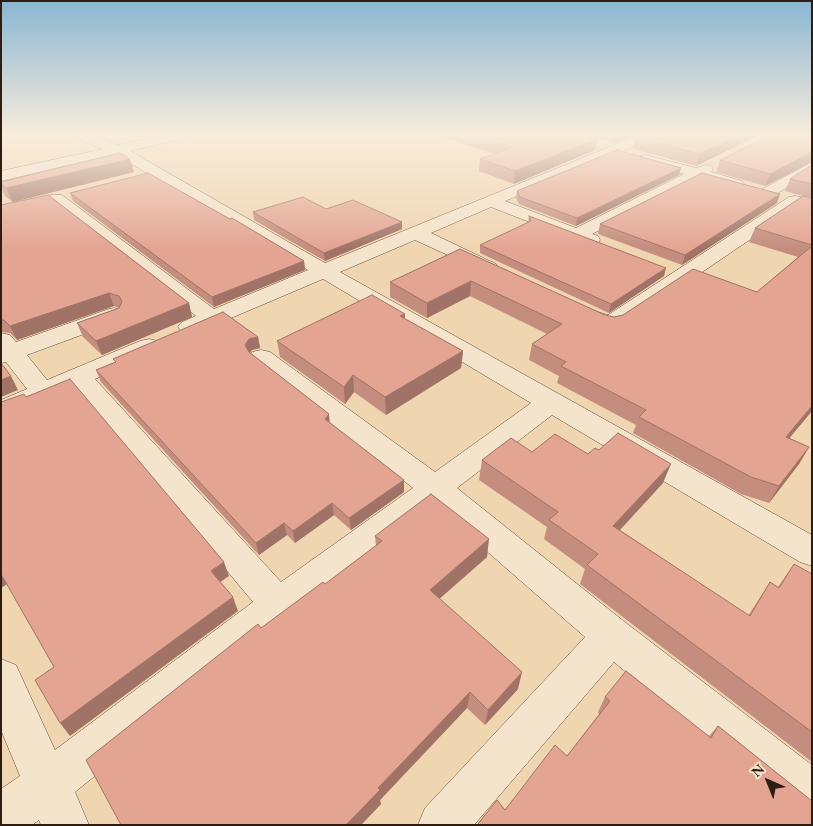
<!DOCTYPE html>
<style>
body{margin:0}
#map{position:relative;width:813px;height:826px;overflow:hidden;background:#f0d5b1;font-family:"EB Garamond",serif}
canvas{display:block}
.frame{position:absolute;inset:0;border:2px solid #301d12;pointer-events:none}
.north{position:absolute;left:743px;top:756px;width:50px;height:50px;-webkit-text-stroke:4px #f5e4cc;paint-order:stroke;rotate:316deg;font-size:14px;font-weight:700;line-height:20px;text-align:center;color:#301d12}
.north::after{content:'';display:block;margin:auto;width:18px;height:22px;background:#301d12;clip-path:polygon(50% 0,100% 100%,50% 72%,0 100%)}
</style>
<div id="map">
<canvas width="813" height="826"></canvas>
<div class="frame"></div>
<div class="north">N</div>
</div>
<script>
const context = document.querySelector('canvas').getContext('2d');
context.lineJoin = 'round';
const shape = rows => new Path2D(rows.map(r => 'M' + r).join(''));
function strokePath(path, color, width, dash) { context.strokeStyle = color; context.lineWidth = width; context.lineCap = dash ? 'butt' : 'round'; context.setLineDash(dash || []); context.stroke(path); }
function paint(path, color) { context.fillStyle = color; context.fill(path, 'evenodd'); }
const street = shape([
 [72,134,89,134,118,145,168,134,191,134,190,137,130,151,325,263,641,134,659,134,657,137,505,201,576,228,684,174,640,162,638,159,640,156,645,155,696,168,706,165,711,166,713,169,711,172,742,181,744,184,742,187,736,189,699,179,592,234,598,236,600,240,598,244,591,246,491,207,431,233,496,264,499,268,496,272,489,274,415,240,340,272,812,535,812,566,800,562,552,415,457,488,626,623,812,765,812,819,795,812,614,662,474,825,418,825,425,808,585,637,435,506,291,617,75,792,89,825,41,825,39,820,32,825,1,825,1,789,20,776,1,730,1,659,16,665,55,750,253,602,75,388,1,419,1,400,27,389,6,362,1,363,1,333,10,335,16,342,106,310,114,308,122,310,125,315,122,320,27,355,47,380,140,341,149,339,158,341,161,346,158,351,95,379,281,582,413,488,252,362,249,357,252,352,261,350,270,352,435,472,531,403,323,279,198,332,190,334,182,332,178,327,182,322,196,316,50,201,48,198,50,195,62,195,214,309,308,270,115,154,1,181,1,171,103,149,73,137,72,134],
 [812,162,812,172,773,196,761,196,759,193,761,190,812,162],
 [795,196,801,197,803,201,801,205,618,329,610,331,602,329,590,324,587,319,590,314,598,312,608,315,789,197,795,196]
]);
const wall = shape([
 [432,134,577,134,597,139,595,150,514,184,479,171,480,159,495,154],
 [579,134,636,134,613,143],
 [645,134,761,134,696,166,633,149,636,137],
 [812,134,812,162,765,186,716,172,720,160],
 [812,165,812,411,789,438,809,447,799,464,769,503,741,494,633,433,636,425,557,383,559,376,529,360,532,344,547,334,470,296,427,318,390,297,390,282,460,249,605,315,614,317,757,292,798,257,749,242,755,228,803,196,785,191,790,179],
 [134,172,13,202,5,196,1,187,1,182],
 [679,175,576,226,519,204,516,198,517,191],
 [70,193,304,261,305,270,214,307,73,201],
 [777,203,682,265,598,234,600,224],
 [1,205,189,303,192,317,102,355,83,337,77,323,119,308,114,306,17,340,10,333,1,332],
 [326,209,402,229,325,261,254,220,253,212],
 [529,216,664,276,609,313,480,253,480,245,528,223],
 [405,314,405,319,463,351,461,368,386,415,354,392,345,404,280,357,277,341],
 [258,337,260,348,252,350,250,353,330,423,404,492,351,530,334,515,295,543,287,535,259,555,101,382,96,370,115,362,113,359],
 [532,452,588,454,663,483,620,530,748,616,770,582,778,587,794,564,811,574,812,573,812,762,580,584,585,569,544,539,547,527,479,480,482,460],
 [375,536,487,557,439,599,518,689,485,725,467,708,380,800,381,804,361,825,121,825,261,628,325,584,376,546],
 [605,697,709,736,718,726,810,800,505,810,567,756,599,714,598,712]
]);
const shadedWall = shape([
 [615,134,636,134,613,143],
 [742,134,761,134,696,166,699,154],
 [597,139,595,150,514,184,515,171],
 [812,152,812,162,765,186,770,174],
 [130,159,134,172,13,202,6,188],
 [681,168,679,175,576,226,577,218],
 [780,194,777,203,682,265,685,255],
 [402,222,402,229,325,261,324,253],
 [304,261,305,270,214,307,212,297],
 [666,268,664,276,609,313,611,304],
 [471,281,470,296,427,318,427,303],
 [109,293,114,306,17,340,10,326],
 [189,303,192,317,102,355,96,341],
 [405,314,405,330,400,316],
 [258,337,260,348,252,350,247,356,245,345,249,339],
 [463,351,461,368,386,415,385,397],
 [353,375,354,392,345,404,344,387],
 [11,376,18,390,1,397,1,380],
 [812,406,812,411,777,453,786,437],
 [329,414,330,425,325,419],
 [809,447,799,464,769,503,779,486],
 [671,464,663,483,606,545,613,526],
 [404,480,404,492,351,530,349,518],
 [332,503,334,515,295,543,293,531],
 [284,523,287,535,259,555,256,543],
 [489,539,487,557,429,608,430,590],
 [224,562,229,576,216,585,211,571],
 [1,573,9,583,1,588],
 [233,597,238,611,70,736,60,723],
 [522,672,518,689,485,725,488,710],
 [470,692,467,708,380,800,381,804,361,825,346,825,378,788]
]);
const building = shape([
 [468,134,577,134,597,139,515,171,480,159,513,147,468,134],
 [645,134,742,134,699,154,636,137,645,134],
 [773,134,812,134,812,152,770,174,720,160,773,134],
 [617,150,681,168,577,218,520,197,517,191,617,150],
 [120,153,130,159,6,188,1,184,1,182,120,153],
 [812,165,812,184,790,179,812,165],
 [148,173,230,219,232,218,304,261,212,297,70,193,148,173],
 [702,173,780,194,685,255,600,224,702,173],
 [48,195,189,303,96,341,77,323,119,308,122,301,119,296,109,293,10,326,4,320,1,320,1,205,48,195],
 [803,196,812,198,812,245,755,228,803,196],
 [303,197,326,209,353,200,402,222,324,253,253,212,303,197],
 [529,216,666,268,611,304,480,245,531,221,529,216],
 [812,246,812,406,786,437,809,447,779,486,751,477,639,417,646,410,561,366,566,362,532,344,562,324,471,281,427,303,390,282,460,249,605,315,614,317,623,315,693,269,757,292,812,246],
 [372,295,405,314,400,316,463,351,385,397,353,375,344,387,277,341,372,295],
 [223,312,258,337,249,339,245,345,249,352,329,414,325,419,404,480,349,518,332,503,293,531,284,523,256,543,96,370,116,362,113,359,223,312],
 [1,363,11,376,1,380,1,363],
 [70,379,224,562,211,571,233,597,60,723,35,680,54,667,1,574,1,402,24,394,26,397,70,379],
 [618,433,671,464,613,526,750,616,770,582,779,588,794,564,812,574,812,732,587,565,598,554,549,520,558,512,482,460,511,438,532,452,555,434,588,454,595,448,599,450,618,433],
 [431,494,489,539,430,590,522,672,488,710,470,692,378,788,380,790,346,825,121,825,86,760,258,624,261,628,323,582,325,584,382,541,375,536,431,494],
 [626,671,711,738,718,726,812,801,812,825,477,825,497,800,505,810,555,745,567,756,610,701,605,697,626,671]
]);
strokePath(street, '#604b3a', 1);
paint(street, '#f5e4cc');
paint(wall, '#c48d7e');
paint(shadedWall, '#a07366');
paint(building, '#e4a492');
strokePath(building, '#a07366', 1);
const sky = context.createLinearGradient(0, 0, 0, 249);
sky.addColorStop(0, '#89b6d2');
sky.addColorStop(0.54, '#f8ecdc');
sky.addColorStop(1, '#f8ecdc00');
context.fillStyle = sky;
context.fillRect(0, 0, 813, 249);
</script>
